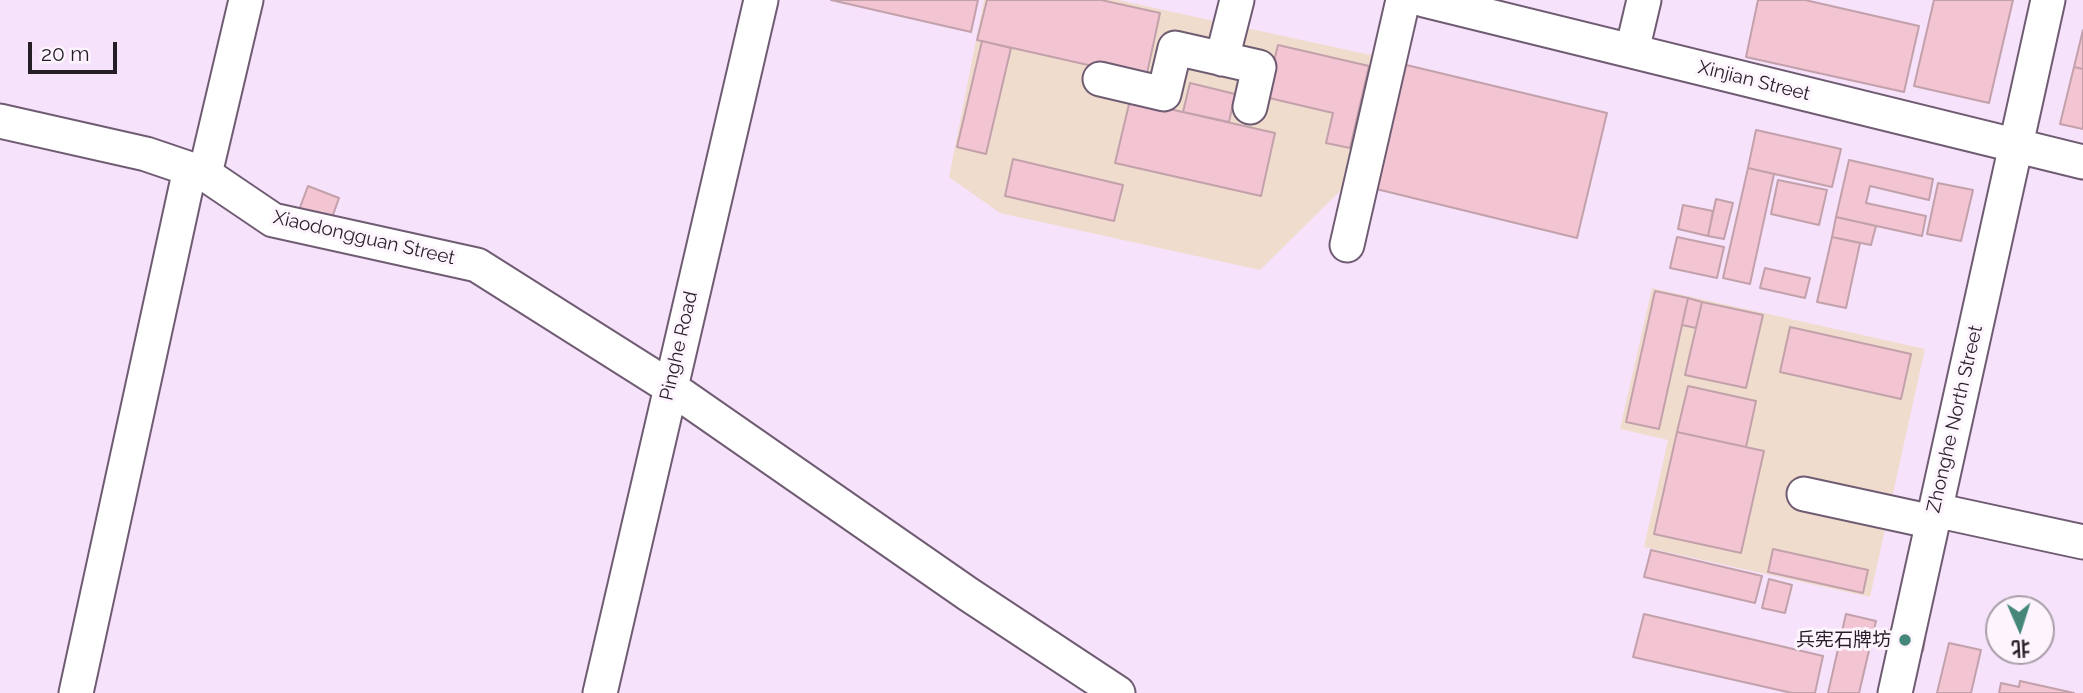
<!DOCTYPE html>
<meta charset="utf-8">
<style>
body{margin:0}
#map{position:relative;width:2083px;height:693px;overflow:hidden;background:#f7e2fb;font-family:Raleway,"Noto Sans SC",sans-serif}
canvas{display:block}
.north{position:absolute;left:1985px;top:595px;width:70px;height:70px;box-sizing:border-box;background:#fdf4fe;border:2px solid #a79ea8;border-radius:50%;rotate:177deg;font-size:19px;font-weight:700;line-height:28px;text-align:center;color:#251e27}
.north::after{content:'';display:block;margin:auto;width:24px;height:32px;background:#458779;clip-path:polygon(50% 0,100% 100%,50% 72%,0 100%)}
.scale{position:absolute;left:28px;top:42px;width:89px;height:32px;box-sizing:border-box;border:4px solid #251e27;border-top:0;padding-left:9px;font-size:21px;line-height:24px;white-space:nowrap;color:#251e27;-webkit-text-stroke:5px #fdf4fe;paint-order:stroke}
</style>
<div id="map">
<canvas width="2083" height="693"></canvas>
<div class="north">北</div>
<div class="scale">20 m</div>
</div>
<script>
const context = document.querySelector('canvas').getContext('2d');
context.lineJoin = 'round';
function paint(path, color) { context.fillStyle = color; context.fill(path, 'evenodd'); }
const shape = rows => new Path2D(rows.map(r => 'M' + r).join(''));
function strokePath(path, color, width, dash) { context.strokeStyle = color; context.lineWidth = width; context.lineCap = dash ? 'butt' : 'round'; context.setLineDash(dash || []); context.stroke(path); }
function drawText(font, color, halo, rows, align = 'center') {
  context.font = font + ' Raleway,"Noto Sans SC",sans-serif'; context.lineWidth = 6; context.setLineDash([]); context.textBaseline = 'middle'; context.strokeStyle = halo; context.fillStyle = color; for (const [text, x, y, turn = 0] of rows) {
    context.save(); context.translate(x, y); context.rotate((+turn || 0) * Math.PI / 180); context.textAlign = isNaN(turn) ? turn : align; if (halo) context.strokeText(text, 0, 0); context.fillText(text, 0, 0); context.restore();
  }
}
const commercial = shape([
 [984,0,1118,0,1375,56,1343,188,1260,270,1000,213,949,177],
 [1652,288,1925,349,1870,597,1644,547,1668,440,1620,429]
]);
const building = shape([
 [831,0,978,0,971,32,831,0],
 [987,0,1101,0,1160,13,1146,78,977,40,987,0],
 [1758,0,1805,0,1919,26,1904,92,1746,57,1758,0],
 [1934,0,2013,0,1989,103,1914,86,1934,0],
 [2083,30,2083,69,2074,67,2083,30],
 [982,41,1011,48,986,154,957,147,982,41],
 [1278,45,1369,66,1350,148,1326,143,1333,113,1265,97,1278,45],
 [1398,63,1607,113,1577,238,1368,187,1398,63],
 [2074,67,2083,69,2083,129,2060,124,2074,67],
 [1190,83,1235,94,1229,122,1183,112,1190,83],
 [1130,100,1275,133,1261,196,1115,163,1130,100],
 [1756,130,1841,149,1832,187,1748,168,1756,130],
 [1013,159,1123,185,1114,221,1005,196,1013,159],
 [1849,160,1933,179,1929,200,1870,186,1866,203,1926,216,1922,236,1836,217,1849,160],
 [1748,168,1774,174,1750,284,1723,278,1748,168],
 [1778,180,1827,190,1819,225,1771,214,1778,180],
 [1938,183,1973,190,1961,241,1927,234,1938,183],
 [308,186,339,198,328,229,296,218,308,186],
 [1716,199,1733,203,1724,239,1708,236,1716,199],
 [1683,205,1713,211,1708,236,1678,229,1683,205],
 [1836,217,1876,226,1871,245,1832,237,1836,217],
 [1677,237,1724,247,1717,278,1670,268,1677,237],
 [1832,237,1860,243,1846,308,1817,302,1832,237],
 [1765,268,1810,278,1805,298,1760,288,1765,268],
 [1655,291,1688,298,1659,429,1626,422,1655,291],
 [1688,298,1702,302,1696,328,1682,325,1688,298],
 [1702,302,1763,315,1746,388,1685,375,1702,302],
 [1790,327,1911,354,1901,399,1780,372,1790,327],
 [1688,386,1756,401,1746,447,1677,432,1688,386],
 [1677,432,1764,451,1741,553,1654,534,1677,432],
 [1773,549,1868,570,1863,593,1768,572,1773,549],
 [1651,550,1762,576,1755,603,1644,577,1651,550],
 [1769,579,1792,585,1785,613,1762,608,1769,579],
 [1644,614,1823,656,1815,693,1792,693,1633,657,1644,614],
 [1846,614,1876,621,1859,693,1828,693,1846,614],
 [1886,630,1925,638,1923,651,1884,643,1886,630],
 [1949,643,1981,650,1971,693,1937,693,1949,643],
 [2020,681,2074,693,1999,693,2001,683,2019,687,2020,681]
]);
const minor = shape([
 [1424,0,2083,162],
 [1632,51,1644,0],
 [1222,59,1237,0],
 [1100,79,1164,94,1175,48,1259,67,1250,107],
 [0,121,146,154,205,174,273,220,477,265,670,387,968,594,1118,693],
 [205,174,246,0],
 [1347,245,1403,0],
 [1804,494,1933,522],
 [1935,510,2083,542],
 [76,693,190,169],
 [600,693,761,0],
 [1895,693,2048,0]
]);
const markers = [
 [1905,640,7,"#458779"]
];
const streetNames = [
 ["Xinjian Street",1754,81,14],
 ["Xiaodongguan Street",364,238,13],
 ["Pinghe Road",679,346,-77],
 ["Zhonghe North Street",1955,419,-77]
];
const poiNames = [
 ["兵宪石牌坊",1891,640]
];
paint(commercial, '#f0dccd');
paint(building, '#f3c5d3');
strokePath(building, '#c2a1ab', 2);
strokePath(minor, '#6f5c72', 37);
strokePath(minor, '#fff', 33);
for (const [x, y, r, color] of markers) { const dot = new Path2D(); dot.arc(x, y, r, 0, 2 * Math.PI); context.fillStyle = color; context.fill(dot); strokePath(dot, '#fdf4fe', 2.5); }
drawText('19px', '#251e27', '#fdf4fe', streetNames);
drawText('19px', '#251e27', '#fdf4fe', poiNames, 'right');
</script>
